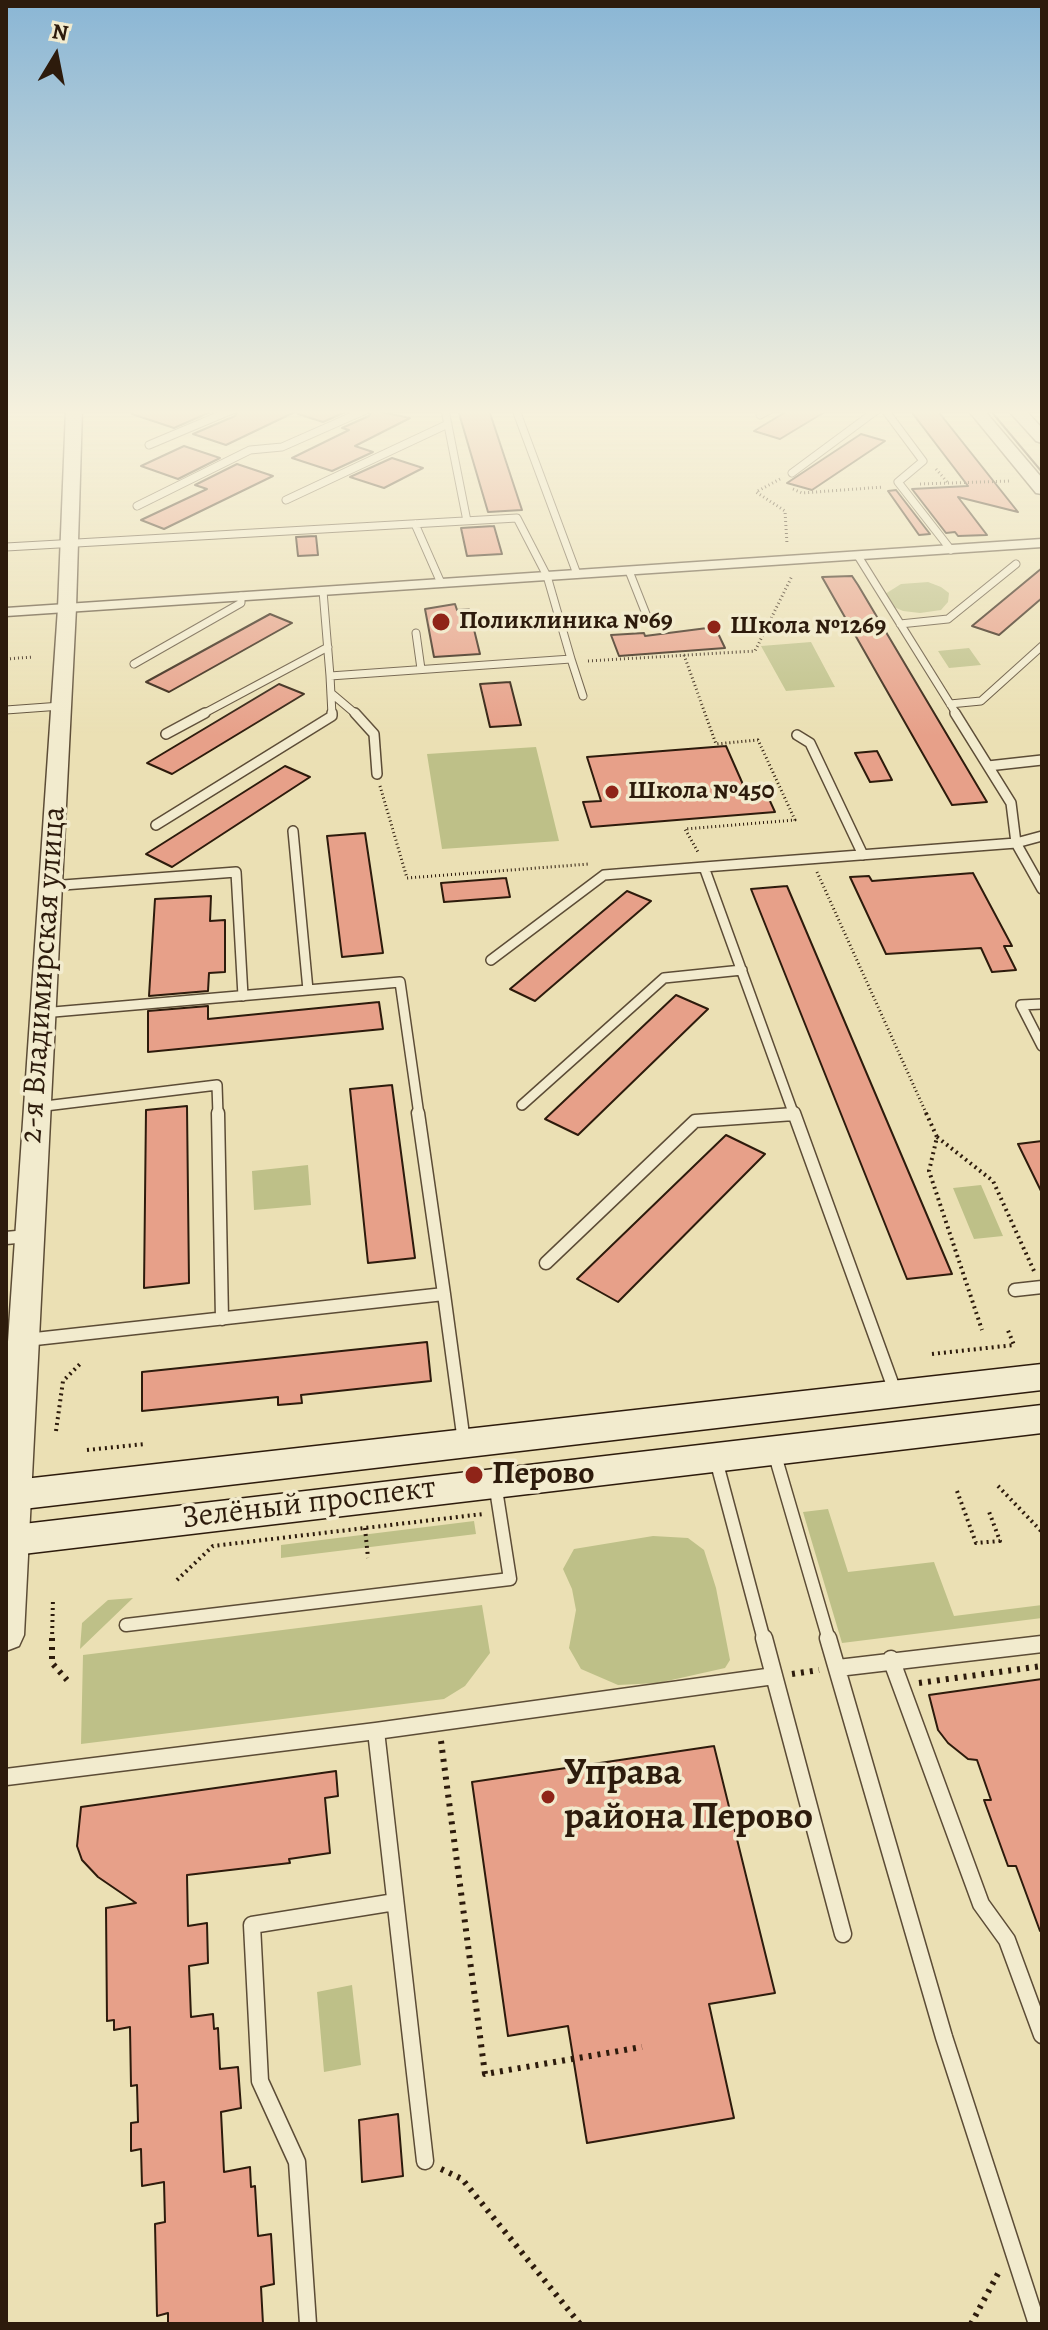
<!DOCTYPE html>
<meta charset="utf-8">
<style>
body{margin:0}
#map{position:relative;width:1048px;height:2330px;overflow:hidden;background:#ebe0b4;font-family:Alegreya,serif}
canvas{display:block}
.frame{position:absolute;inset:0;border:8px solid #2d1b0c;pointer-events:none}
.north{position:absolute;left:16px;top:16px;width:80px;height:80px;-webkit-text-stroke:6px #f2ebce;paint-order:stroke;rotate:10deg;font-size:22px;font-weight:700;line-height:32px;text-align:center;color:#2d1b0c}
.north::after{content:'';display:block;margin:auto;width:28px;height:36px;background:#2d1b0c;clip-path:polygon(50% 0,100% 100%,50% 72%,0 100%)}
</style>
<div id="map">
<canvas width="1048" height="2330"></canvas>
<div class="frame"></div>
<div class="north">N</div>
</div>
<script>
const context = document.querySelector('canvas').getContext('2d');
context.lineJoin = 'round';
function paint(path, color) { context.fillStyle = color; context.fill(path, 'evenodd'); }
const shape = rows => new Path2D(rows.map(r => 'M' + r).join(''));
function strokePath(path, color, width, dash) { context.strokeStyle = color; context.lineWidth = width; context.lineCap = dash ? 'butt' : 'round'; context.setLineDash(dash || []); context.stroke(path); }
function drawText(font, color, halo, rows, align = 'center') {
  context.font = font + ' Alegreya,serif'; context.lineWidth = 7; context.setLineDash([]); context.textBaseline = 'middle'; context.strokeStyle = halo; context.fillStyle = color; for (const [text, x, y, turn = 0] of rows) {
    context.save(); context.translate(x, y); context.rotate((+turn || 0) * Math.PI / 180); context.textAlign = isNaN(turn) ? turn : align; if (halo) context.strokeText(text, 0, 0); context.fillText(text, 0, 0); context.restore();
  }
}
const green = shape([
 [928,582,941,587,949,593,948,602,941,610,920,613,903,611,894,607,885,594,901,584],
 [811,642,835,687,786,691,761,646],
 [969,648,981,665,949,668,938,651],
 [536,747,559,841,442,849,427,754],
 [308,1165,311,1205,254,1210,252,1171],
 [981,1185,1003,1236,974,1239,953,1188],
 [828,1509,848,1572,934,1562,954,1616,1042,1605,1042,1618,842,1643,803,1512],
 [474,1521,476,1534,281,1558,281,1545],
 [653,1536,688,1538,704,1550,716,1588,730,1660,725,1668,658,1683,618,1685,581,1669,569,1648,576,1610,572,1589,563,1569,574,1549],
 [133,1598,80,1649,82,1623,108,1600],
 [482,1605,490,1653,465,1686,444,1699,81,1744,83,1655],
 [352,1985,361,2065,324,2072,317,1992]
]);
const building = shape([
 [132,410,215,410,174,428,132,414,132,410],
 [238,410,350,410,323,422,298,414,299,410,226,445,193,434,235,416,238,410],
 [372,410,410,418,355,446,373,452,332,471,292,458,349,430,342,428,369,416,372,410],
 [458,410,489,410,522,510,488,512,458,410],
 [789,410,828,410,780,439,754,431,789,410],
 [910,410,937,410,1018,512,958,497,987,535,958,536,955,532,946,533,912,489,968,486,910,410],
 [861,434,885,441,812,490,787,483,861,434],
 [184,446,220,458,178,479,141,466,184,446],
 [392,458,423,468,384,488,350,477,392,458],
 [237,464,273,476,164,529,141,520,207,489,195,485,237,464],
 [896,490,930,534,919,535,888,491,896,490],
 [494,526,502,554,467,556,461,528,494,526],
 [316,536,318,555,298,556,296,537,316,536],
 [1042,568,1042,598,999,635,972,626,1042,568],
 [852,576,858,585,987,802,952,805,822,577,852,576],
 [455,604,457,610,469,609,480,654,434,657,425,609,455,604],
 [270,614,292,623,169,692,146,682,270,614],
 [715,627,725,648,619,656,611,635,644,633,645,636,715,627],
 [510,682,521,725,490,727,480,684,510,682],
 [279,684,304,694,172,774,147,763,279,684],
 [726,746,745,789,764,788,775,812,591,827,583,802,601,801,587,757,726,746],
 [877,751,892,780,870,782,855,753,877,751],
 [285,766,310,777,172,867,146,854,285,766],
 [365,833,383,953,342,957,327,836,365,833],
 [973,873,1012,946,1004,946,1016,970,992,972,981,948,886,954,850,877,869,876,872,881,973,873],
 [506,878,510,897,444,902,441,883,506,878],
 [787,886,952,1274,907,1279,751,889,787,886],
 [627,891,651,901,535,1001,510,989,627,891],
 [211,896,210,921,225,920,225,972,209,973,208,991,149,996,155,899,211,896],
 [676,995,708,1009,578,1135,545,1119,676,995],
 [379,1002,383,1029,148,1052,148,1011,208,1006,208,1019,379,1002],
 [392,1085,415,1258,368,1263,350,1089,392,1085],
 [187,1106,189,1283,144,1288,146,1110,187,1106],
 [726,1135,765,1154,618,1302,577,1279,726,1135],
 [1042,1141,1042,1193,1018,1144,1042,1141],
 [427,1342,431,1381,301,1395,302,1403,278,1405,278,1397,142,1411,142,1372,427,1342],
 [1042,1679,1042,1931,1040,1931,1016,1866,1008,1866,984,1800,991,1800,977,1760,968,1759,948,1743,938,1730,929,1695,1042,1679],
 [714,1746,775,1993,709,2004,734,2118,587,2143,568,2026,508,2036,472,1782,714,1746],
 [336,1771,338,1796,325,1798,330,1853,289,1859,290,1863,187,1875,188,1926,207,1923,208,1963,189,1966,191,2017,213,2014,214,2029,218,2028,220,2069,238,2067,241,2108,221,2112,224,2172,250,2167,251,2187,255,2186,258,2236,271,2234,274,2284,261,2287,263,2324,168,2324,168,2313,157,2316,155,2224,165,2222,164,2182,142,2186,141,2149,131,2151,131,2123,138,2122,137,2085,131,2086,130,2027,114,2030,114,2020,107,2021,106,1908,136,1903,98,1877,82,1860,77,1846,81,1807,336,1771],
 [398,2114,403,2176,362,2182,359,2120,398,2114]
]);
const pathFar2 = shape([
 [936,469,948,483],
 [780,479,756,492,785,511,787,544],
 [920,484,1011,481],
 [793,489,802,493,883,487],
 [684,655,716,744,758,740,795,820,685,829,698,852],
 [6,659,33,657],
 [588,661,755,651,792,576],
 [380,786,407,878,589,864],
 [817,872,927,1115]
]);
const pathFar1 = shape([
 [926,1113,937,1137,929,1171,982,1330],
 [937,1137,993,1181,1034,1271],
 [932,1354,1014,1345,1007,1328],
 [56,1431,63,1381,82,1362],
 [87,1450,145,1444],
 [998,1486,1042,1532],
 [957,1491,976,1543,1000,1541,988,1509],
 [365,1528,368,1558],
 [177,1580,213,1546,483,1514],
 [52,1640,53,1598]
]);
const path = shape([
 [52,1638,52,1663,67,1680],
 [792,1674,819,1670],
 [919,1683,1042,1666],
 [441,1741,485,2074,642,2047],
 [441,2169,462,2179,580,2324],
 [971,2324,1000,2270]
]);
const serviceFar3 = shape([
 [445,410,467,521],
 [516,410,577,574],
 [885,410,923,461,898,482,951,550],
 [760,415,769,410],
 [149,445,232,410],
 [792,473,877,410],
 [286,500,448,424],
 [137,506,250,450,282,447,366,410],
 [415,524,441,583],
 [6,547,517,518,547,576,571,659,330,676,323,591],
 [858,556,957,715],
 [629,571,648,619],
 [900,624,948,619,1016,564],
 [416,633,421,669],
 [571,659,583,696],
 [134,664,241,603,241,596],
 [330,676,332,715],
 [331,693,357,715],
 [950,704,981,701,1042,646],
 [6,710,61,706],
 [201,715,328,647]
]);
const serviceFar2 = shape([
 [355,713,374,734,377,774],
 [955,713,1011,803,1016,843,1042,889],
 [166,734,205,713],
 [797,735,810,743,863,855],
 [988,766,1042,760],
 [156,825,332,716,332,713],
 [293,831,308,990],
 [50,886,236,872,243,996],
 [491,960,604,875,704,867],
 [1042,1004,1021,1005,1042,1046],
 [42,1013,400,982,419,1115],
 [522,1105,664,978,742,970],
 [37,1107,217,1085,218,1115],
 [781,1115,794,1114],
 [794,1115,704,867,1016,843,1042,836]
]);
const serviceFar1 = shape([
 [218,1113,222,1319],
 [418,1113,444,1294],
 [794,1113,896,1394],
 [6,1238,27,1236],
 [546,1263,695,1121,794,1114],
 [1015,1290,1042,1287],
 [26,1340,444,1294,464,1442],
 [774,1452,829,1640],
 [716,1460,764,1640],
 [126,1625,510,1579,495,1483]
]);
const service = shape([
 [764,1638,843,1934],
 [828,1638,944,2037,1037,2324],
 [891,1659,981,1904,1007,1940,1042,2035],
 [838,1668,1042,1644],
 [376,1731,425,2161],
 [6,1777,376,1731,774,1676],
 [308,2324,297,2162,260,2081,252,1925,395,1902]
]);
const minor = shape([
 [1042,539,1042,547,6,616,6,608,1042,539]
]);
const tertiary = shape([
 [66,410,82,410,76,608,24,1635,19,1646,6,1651,6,1371,58,608,66,410],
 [968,410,984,410,1042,478,1042,494,1036,493,968,410],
 [1008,410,1025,410,1042,428,1042,443,1036,441,1008,410]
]);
const secondary = shape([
 [1042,1364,1042,1390,6,1511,6,1481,1042,1364],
 [1042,1405,1042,1433,6,1556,6,1526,1042,1405]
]);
const tram = shape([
 [990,410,1042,472]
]);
const markers = [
 [441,622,10,"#8f2418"],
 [714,627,8,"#8f2418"],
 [612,792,8,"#8f2418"],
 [474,1475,10,"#8f2418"],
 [548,1797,8,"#8f2418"]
];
const farPoinames = [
 ["Поликлиника №69",459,622],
 ["Школа №1269",730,627],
 ["Школа №450",628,792]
];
const streetNames = [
 ["2-я Владимирская улица",44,975,-86],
 ["Зелёный проспект",309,1504,-7]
];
const poiNames = [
 ["Перово",492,1475]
];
const nearPoinames = [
 ["Управа",564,1775],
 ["района Перово",564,1819]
];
paint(green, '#bec088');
paint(building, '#e7a089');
strokePath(building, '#2d1b0c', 2);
strokePath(serviceFar3, '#5c4c36', 9);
strokePath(serviceFar2, '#5c4c36', 12);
strokePath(serviceFar1, '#5c4c36', 15);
strokePath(service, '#5c4c36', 19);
strokePath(minor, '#5c4c36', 3);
strokePath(tertiary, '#5c4c36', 3);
strokePath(secondary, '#2d1b0c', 3);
strokePath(pathFar2, '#2d1b0c', 3, [1, 3]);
strokePath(pathFar1, '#2d1b0c', 4, [2, 4]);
strokePath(path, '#2d1b0c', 6, [3, 6]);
strokePath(serviceFar3, '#f2ebce', 7);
strokePath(serviceFar2, '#f2ebce', 9);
strokePath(serviceFar1, '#f2ebce', 12);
strokePath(service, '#f2ebce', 16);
paint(minor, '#f2ebce');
paint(tertiary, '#f2ebce');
paint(secondary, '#f2ebce');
strokePath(tram, '#2d1b0c', 2);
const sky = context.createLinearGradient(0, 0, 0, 736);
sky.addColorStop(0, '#8ab6d5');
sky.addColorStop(0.56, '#f6f1dd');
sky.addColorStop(1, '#f6f1dd00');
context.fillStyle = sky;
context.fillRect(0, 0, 1048, 736);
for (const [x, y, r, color] of markers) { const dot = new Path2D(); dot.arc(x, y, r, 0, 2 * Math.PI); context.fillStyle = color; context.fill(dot); strokePath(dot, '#f2ebce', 3); }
drawText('bold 26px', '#2d1b0c', '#f2ebce', farPoinames, 'left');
drawText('32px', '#2d1b0c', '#f2ebce', streetNames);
drawText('bold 32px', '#2d1b0c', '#f2ebce', poiNames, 'left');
drawText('bold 38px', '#2d1b0c', '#f2ebce', nearPoinames, 'left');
</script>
